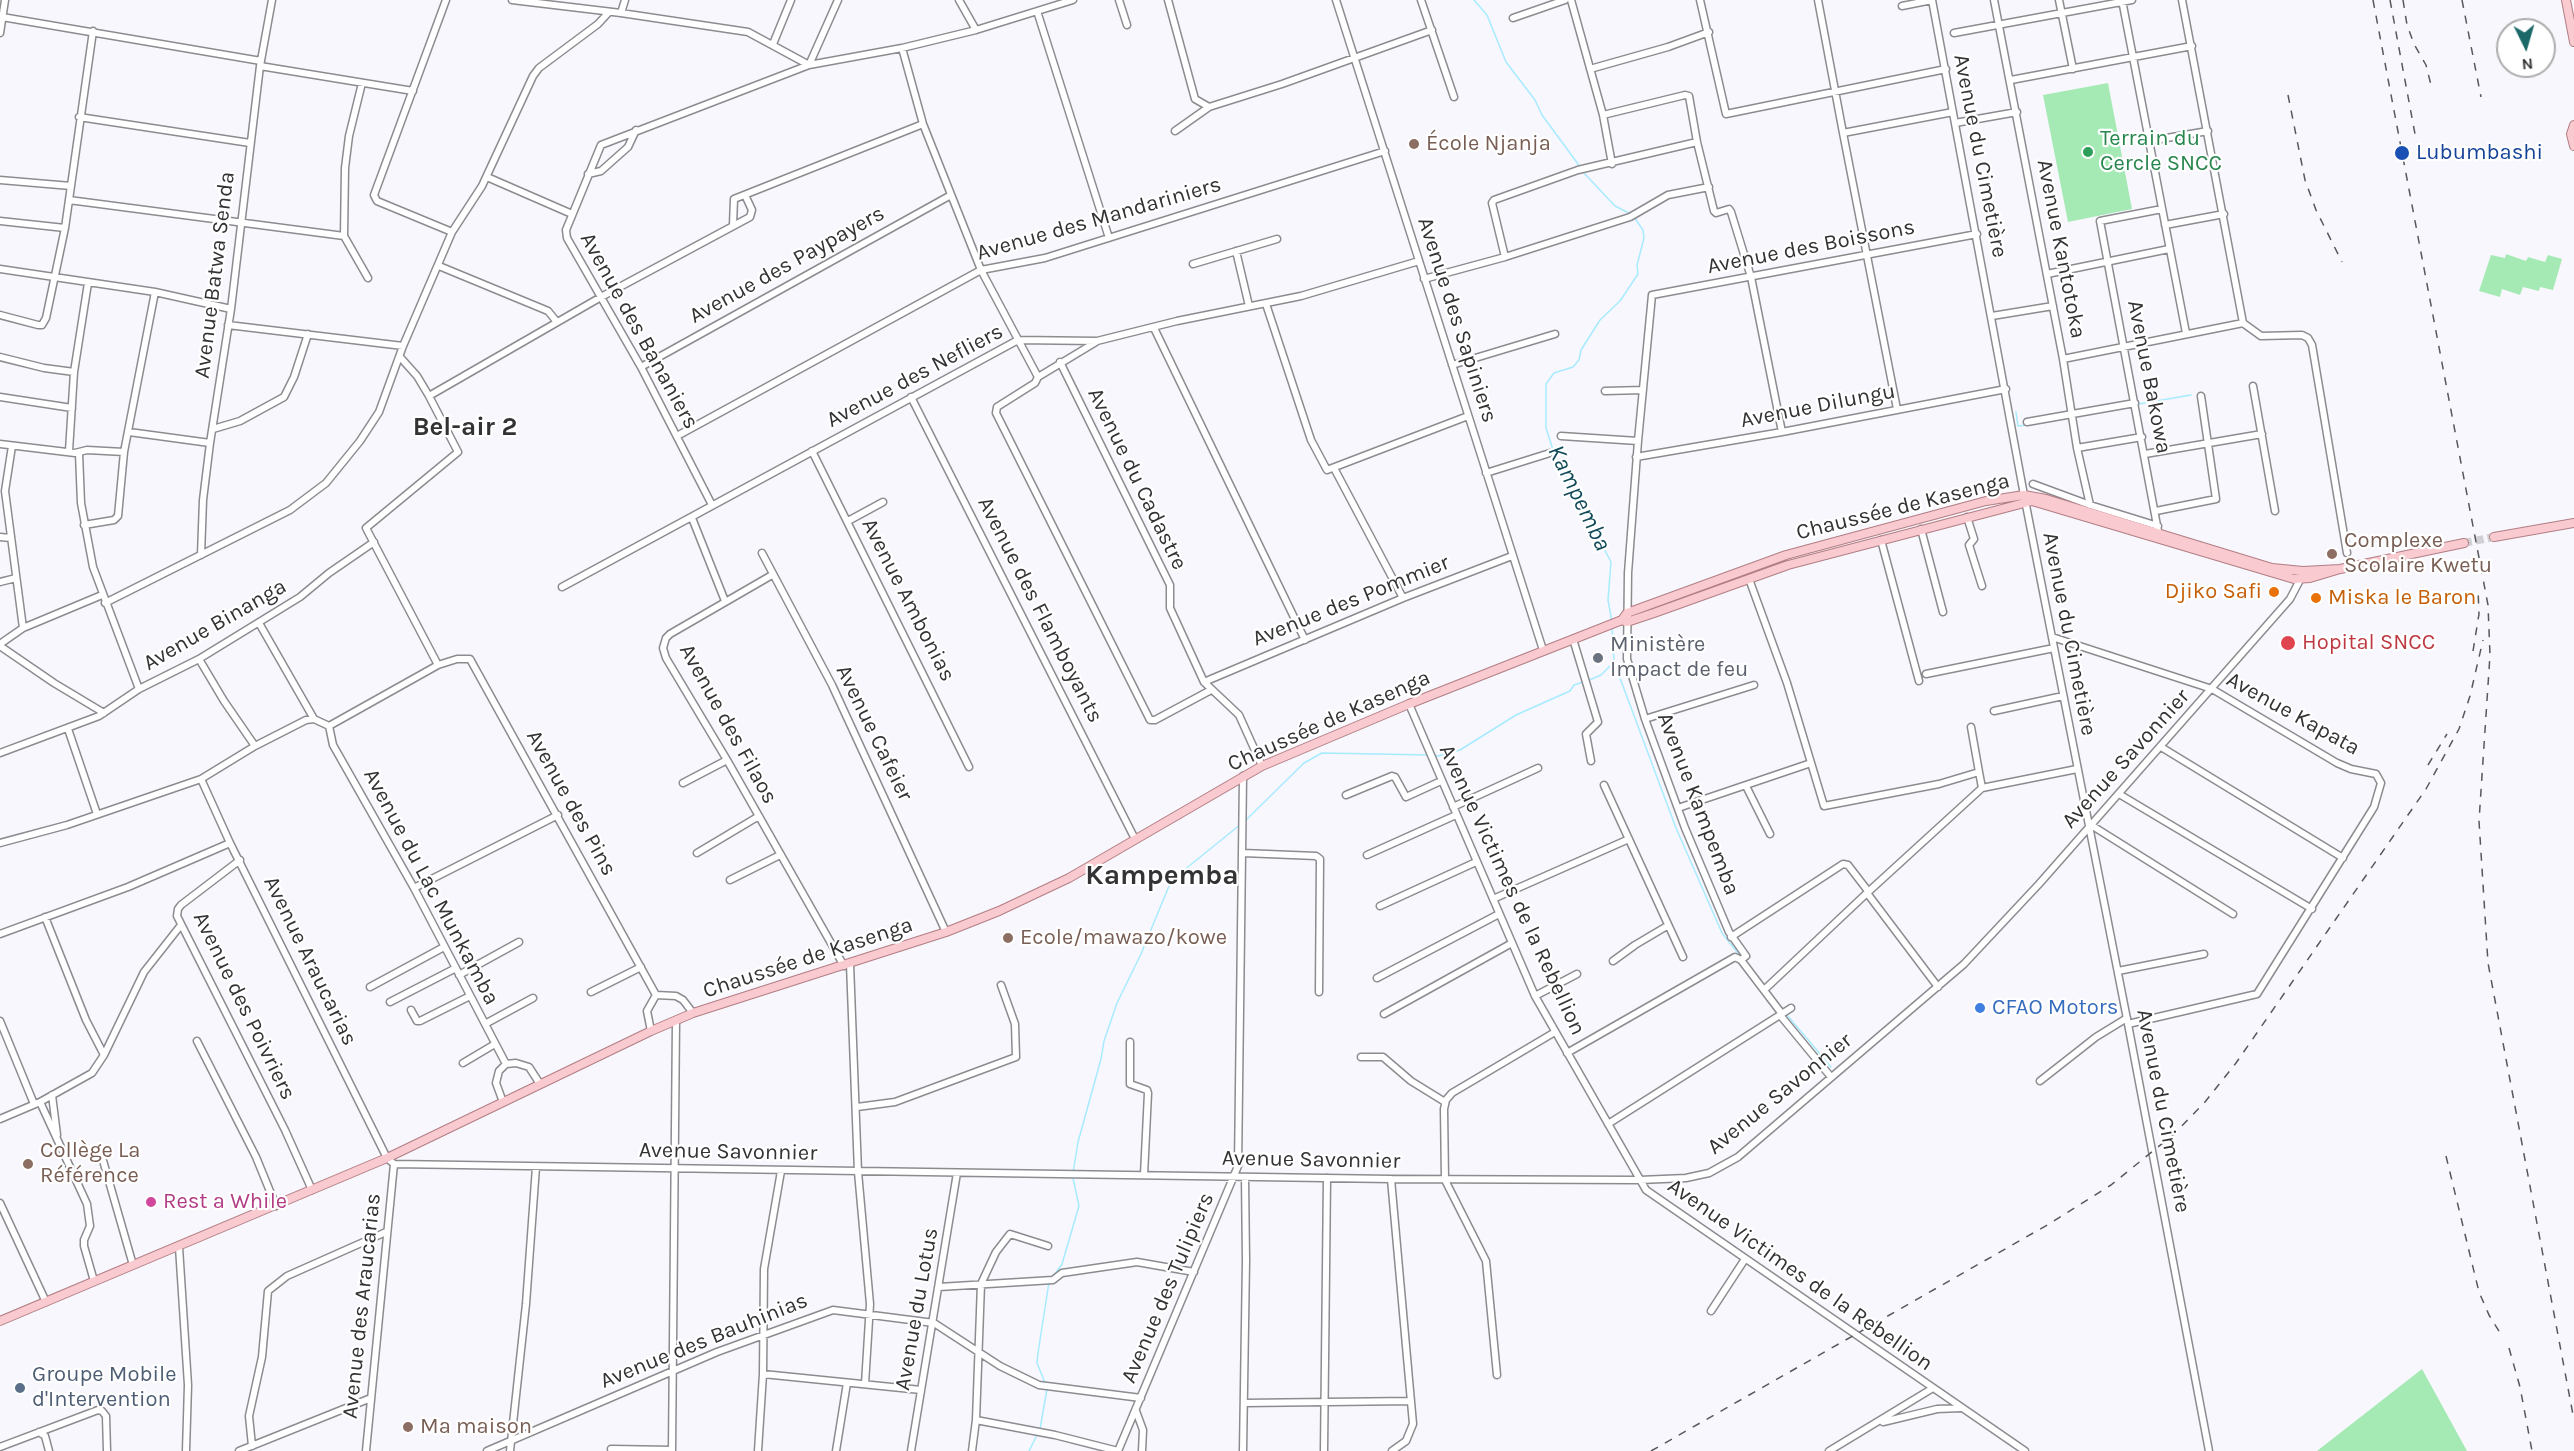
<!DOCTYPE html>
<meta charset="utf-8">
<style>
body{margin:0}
#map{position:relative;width:2574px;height:1451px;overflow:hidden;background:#f8f7fd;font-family:Karla,sans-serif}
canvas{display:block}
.north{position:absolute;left:2496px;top:18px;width:60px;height:60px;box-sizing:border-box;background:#fff;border:2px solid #adadae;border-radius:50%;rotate:175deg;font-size:16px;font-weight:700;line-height:24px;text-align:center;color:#333335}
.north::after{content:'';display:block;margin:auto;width:21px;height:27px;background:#1a6868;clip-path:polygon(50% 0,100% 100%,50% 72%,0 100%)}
</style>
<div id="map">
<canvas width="2574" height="1451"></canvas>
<div class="north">N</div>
</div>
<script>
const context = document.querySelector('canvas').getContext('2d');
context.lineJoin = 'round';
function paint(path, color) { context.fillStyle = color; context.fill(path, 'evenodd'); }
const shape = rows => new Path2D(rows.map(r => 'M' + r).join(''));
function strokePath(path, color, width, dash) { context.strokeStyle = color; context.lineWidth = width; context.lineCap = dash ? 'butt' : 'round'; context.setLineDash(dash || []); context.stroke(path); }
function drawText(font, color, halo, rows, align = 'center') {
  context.font = font + ' Karla,sans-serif'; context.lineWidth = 4.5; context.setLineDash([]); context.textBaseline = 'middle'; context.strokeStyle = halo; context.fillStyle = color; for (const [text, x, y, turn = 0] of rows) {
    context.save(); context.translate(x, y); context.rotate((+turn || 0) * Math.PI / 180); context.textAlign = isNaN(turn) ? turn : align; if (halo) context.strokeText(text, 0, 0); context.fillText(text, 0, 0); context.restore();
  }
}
const green = shape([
 [2108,83,2132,209,2068,222,2043,95],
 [2506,254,2526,261,2528,257,2545,262,2548,255,2562,259,2553,290,2540,287,2539,291,2523,287,2520,295,2502,289,2500,297,2479,291,2491,255,2505,258],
 [2422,1369,2467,1451,2317,1451]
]);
const stream = shape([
 [1474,0,1487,15,1506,62,1535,100,1542,115,1581,168],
 [1583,172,1615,206,1631,214],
 [2139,404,2191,395],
 [2016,412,2018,426,2027,425],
 [1612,622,1608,600,1611,562,1554,453,1546,428,1546,384,1554,373,1573,367,1579,360,1581,350,1600,320,1620,301,1638,274,1637,265,1644,238,1643,230,1634,217],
 [1612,626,1614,662,1676,828,1722,933,1741,957],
 [1587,681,1601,675,1614,662],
 [1434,755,1438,756,1460,750,1516,715,1570,691,1574,685,1583,682],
 [1245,821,1304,763,1322,753,1430,755],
 [1776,1002,1783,1009],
 [1787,1015,1831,1067],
 [1073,1173,1078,1142,1101,1059,1104,1041,1117,1003,1141,954,1169,886,1178,875,1241,824],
 [1052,1278,1062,1264,1079,1206,1073,1178],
 [1046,1385,1037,1363,1038,1353,1049,1282],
 [1040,1429,1047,1389],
 [1029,1451,1038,1433]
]);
const majorTunnel = shape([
 [2464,543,2494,537]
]);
const minor = shape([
 [446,0,374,195,377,201,452,232],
 [512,0,621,13,748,32,809,65,902,48,976,30,1073,0],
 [959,0,976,30],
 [1119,0,1127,25],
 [1168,0,1195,99,1209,107],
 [1336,0,1543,650],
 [1421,0,1454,97],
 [1571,0,1603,115,1612,164],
 [1700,0,1726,114,1946,69],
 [1818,0,1843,133,1953,112],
 [1932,0,2024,495,2128,1024,2209,1451],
 [1994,0,2063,359,2077,448,2090,505],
 [2059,0,2073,69],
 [2122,0,2186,333],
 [2182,0,2243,323],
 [1902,6,1932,0],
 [1037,11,1109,238],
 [621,13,625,0],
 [2,17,261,61],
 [1513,18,1565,0],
 [0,33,5,0],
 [1954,33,2132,0],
 [773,44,791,0],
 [902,48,923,124,981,270,1038,377],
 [260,66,413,91],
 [1590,69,1668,47,1709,32],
 [2011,80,2192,46],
 [362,83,349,136,345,168,344,236,368,278],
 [1603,115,1685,95,1689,96,1697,142,1714,211,1716,213,1729,209,1731,212,1751,277,1782,432],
 [79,117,250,143],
 [1955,123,2017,112],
 [1175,131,1209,107,1282,84,1432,30],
 [1843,133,1897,409],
 [2149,141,2208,131],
 [588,174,601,171,628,147,636,130],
 [487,177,572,214],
 [0,180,71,186],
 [69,200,344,236],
 [0,221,65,228],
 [733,225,734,199,923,124],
 [2165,225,2224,214],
 [1236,251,1249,306],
 [1505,257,1492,203,1494,200,1578,170,1697,142],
 [1193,264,1277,239],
 [439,266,548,311,557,322],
 [0,269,155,292,231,309],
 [2047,274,2169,249],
 [1424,279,1505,257,1630,217,1668,195,1709,187],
 [1266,304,1311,440,1327,470,1468,416],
 [0,315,38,325,42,325,46,318,65,228,93,31],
 [1992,316,2053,306],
 [2243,323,2261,336,2302,335,2308,338,2312,345,2347,553],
 [228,325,403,346],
 [1154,328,1305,640],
 [1096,342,1038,377,1035,383,997,407,996,413,1150,720,1155,720,1211,690],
 [0,357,44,368,74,372],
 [400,357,417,376,429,396,458,452,366,528,438,665],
 [2063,359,2243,323],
 [1060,362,1170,585,1170,608,1204,682,1239,715,1262,766],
 [1452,365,1555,334],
 [641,367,951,195],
 [2253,386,2275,511],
 [1605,391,1643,390],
 [429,396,601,297,750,217,752,210,745,195],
 [0,397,72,408],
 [911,397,1135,839],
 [2027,422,2135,403],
 [213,429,240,421,284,397,294,377,308,334],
 [129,432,210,443],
 [677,436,981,270,1045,258,1385,151],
 [1561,436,1638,441],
 [0,444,75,453,87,450,124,452],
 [12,446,5,491,23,628],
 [2077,448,2142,437],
 [69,451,74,372,88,283],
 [812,451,969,767],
 [79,453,81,503,93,567,139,689],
 [2145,454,2262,434],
 [1636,457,1782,432,2006,389],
 [1334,468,1403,598],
 [1486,473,1550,453],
 [2033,484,2090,505,2158,526],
 [712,505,641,367,567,238,566,230,601,145,809,65,838,0],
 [2156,511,2216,499,2201,396],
 [1967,517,1974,539,1969,545,1982,586],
 [692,518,725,601],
 [848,521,883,502],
 [84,525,114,520,118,516,124,452,155,292],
 [1921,529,1943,612],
 [2159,536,2100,221,2162,209],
 [0,537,11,538],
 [1881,540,1919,681],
 [762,553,832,685,946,932],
 [201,555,203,500,210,443,231,309,260,66,272,0],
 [772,575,670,634,666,638,663,648,666,658,727,760,844,966],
 [1749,579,1787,683,1824,806,1939,784,1979,772,1982,788],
 [0,582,16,578],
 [562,587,1018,340,1097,341,1177,321,1301,296,1419,261],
 [105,603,290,510,326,483,360,441,379,412,403,346,452,232,482,186,533,76,539,68,598,24,609,12],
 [259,623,314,719],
 [2052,637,2212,689,2337,763,2351,769,2376,774,2381,783,2374,807,2257,994,2128,1024],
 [1573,639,1598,722,1586,734,1591,761],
 [0,644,23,628,102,595],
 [0,646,54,683,104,713],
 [199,659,224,701,255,746],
 [1926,674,2054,648],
 [1204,682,1403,598,1512,556],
 [1409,704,1535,996,1646,1190,2025,1451],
 [1994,711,2063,696],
 [1645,719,1754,685],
 [329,726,438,665,457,659,470,659,656,995],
 [329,726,333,745,414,888,506,1064],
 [1971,727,1979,772],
 [68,729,97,814],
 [2161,747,2343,858],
 [0,753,99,716,139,689,199,659,300,597,329,573,374,542],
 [201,779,230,843,387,1158,394,1164,1391,1179,1640,1180,1686,1178,1709,1173,1738,1157,1964,964,2039,884,2290,599,2302,576],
 [683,783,727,760],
 [1604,785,1683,957],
 [1746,786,1770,834],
 [2119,794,2312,909],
 [1346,795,1392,776,1395,777,1406,797,1441,781],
 [1453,807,1538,768],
 [1678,808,1811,763],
 [2091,825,2233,914],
 [0,843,67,825,201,779,255,746,306,720,314,719,329,726],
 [697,853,759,816],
 [1243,853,1316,856,1320,859,1319,992],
 [1367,855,1456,815],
 [240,860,181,905,178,909,177,916,285,1130,312,1190],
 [730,880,780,855],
 [414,888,558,815],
 [1867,893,1938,987],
 [1493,899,1629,839],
 [1380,906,1476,862],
 [45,917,86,1020,104,1055],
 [0,934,128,887,230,843],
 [1731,937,1843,864,1848,865,1868,891],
 [1741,960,1746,956,1729,932,1685,828,1645,719,1627,659,1628,573,1638,441,1652,295,1977,234],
 [1613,961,1635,945,1667,926],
 [850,964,858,1172,870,1304,865,1384],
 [2118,971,2204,954],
 [459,975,519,942],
 [1377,978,1499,914],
 [370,987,444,947],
 [1764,990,1867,893,1982,788,2077,769],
 [591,992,641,967],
 [1535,996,1577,974],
 [390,1002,456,968],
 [411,1010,417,1021,420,1021,470,996],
 [1384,1014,1512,943],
 [1780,1015,1831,1077],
 [0,1021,34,1104],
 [485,1024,533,998],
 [651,1031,647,1011,656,995,676,996,683,1000,693,1013],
 [197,1041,256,1157,276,1206],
 [1130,1042,1130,1084,1147,1090,1148,1093,1144,1175],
 [1567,1053,1735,957,1741,960,1782,1014],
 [1361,1057,1383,1057,1411,1081,1445,1102],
 [463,1063,495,1044],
 [2040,1081,2096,1037,2127,1018],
 [52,1095,57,1135],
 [40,1102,87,1204,90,1226,84,1240,84,1246,94,1281],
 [503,1102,496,1083,499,1071,506,1064,516,1063,529,1067,540,1084],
 [857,1107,895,1102,1016,1057,1015,1024,1001,985],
 [0,1119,40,1102,92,1073,104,1055,144,972,181,925],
 [1608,1124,1791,1008],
 [100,1150,133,1265],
 [1391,1179,1413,1424,1406,1441,1392,1451],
 [0,1203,46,1302],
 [179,1247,188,1385,186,1451],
 [939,1287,1053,1280,1062,1273,1137,1262,1194,1272],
 [1711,1311,1745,1259],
 [763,1374,921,1390],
 [1497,1375,1486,1261,1445,1180,1444,1109,1446,1100,1452,1093,1555,1032],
 [1244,1403,1411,1401],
 [1136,1411,1143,1430,1142,1451],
 [976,1420,1055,1435,1118,1451],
 [1883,1422,1937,1409,1961,1408],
 [39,1432,45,1436,49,1451],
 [252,1446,249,1416,262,1357,268,1291,287,1276,386,1232],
 [0,1447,98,1410,102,1411,106,1416,107,1451],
 [611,1449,672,1450],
 [239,1451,371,1398],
 [366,1451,394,1164],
 [487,1451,717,1352,833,1310,934,1323,1000,1366,1039,1385,1141,1398],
 [510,1451,526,1304,536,1167],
 [672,1451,676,1021],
 [758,1451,763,1374,764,1269,781,1171],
 [836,1451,847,1383],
 [911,1451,957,1173],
 [972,1451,976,1420,981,1284,996,1252,1010,1234,1048,1246],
 [1118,1451,1238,1166,1243,776],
 [1243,1451,1246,1261,1245,1177],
 [1324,1451,1327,1178],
 [1829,1451,1933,1388]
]);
const major = shape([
 [2566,0,2574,42],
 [2574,125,2571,134,2574,146],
 [2494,537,2574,523],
 [1622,620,1627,622,1654,613,1788,565,2032,501,2294,579,2310,578,2340,569,2464,543],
 [0,1321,387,1158,651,1031,693,1013,946,932,999,911,1069,878,1262,766,1409,704,1622,620,1627,613,1786,555,1986,501,2024,495,2046,499,2272,568,2303,571,2340,569]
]);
const rail = shape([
 [2373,0,2488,605,2490,655,2479,821,2488,963,2574,1420],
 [2390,0,2415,134],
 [2403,0,2407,25,2414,44,2426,65,2431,85],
 [2462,0,2481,97],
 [2288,95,2305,180,2316,210,2342,262],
 [2473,651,2479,614,2478,589],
 [2428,765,2447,734],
 [2446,1156,2479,1292,2489,1315,2502,1336],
 [2509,1348,2520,1387,2532,1451],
 [1651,1451,2049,1224,2111,1185,2174,1134,2205,1102,2236,1063,2426,789,2459,729,2470,696,2483,640]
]);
const markers = [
 [1414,144,6,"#8d6e63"],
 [2088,152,6,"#2e9e5b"],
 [2402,153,8,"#1a4fb4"],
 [2332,554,6,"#8d6e63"],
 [2274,592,6,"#e8710a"],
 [2316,598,6,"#e8710a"],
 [2288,643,8,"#e0444e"],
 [1598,658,6,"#6b7280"],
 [1008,938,6,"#8d6e63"],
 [1980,1008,6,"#3f7fe0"],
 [28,1164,6,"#8d6e63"],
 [151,1202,6,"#d1479c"],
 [20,1388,6,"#5c6f8a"],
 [408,1427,6,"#8d6e63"]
];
const leisureNames = [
 ["Terrain du",2100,139],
 ["Cercle SNCC",2100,164]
];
const educationNames = [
 ["École Njanja",1426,144],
 ["Complexe",2344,541],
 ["Scolaire Kwetu",2344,566],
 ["Ecole/mawazo/kowe",1020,938],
 ["Collège La",40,1151],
 ["Référence",40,1176],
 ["Ma maison",420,1427]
];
const transitNames = [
 ["Lubumbashi",2416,153]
];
const streetNames = [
 ["Avenue du Cimetière",1980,156,79],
 ["Avenue des Mandariniers",1099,219,-16],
 ["Avenue des Boissons",1811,247,-11],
 ["Avenue Kantotoka",2061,249,79],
 ["Avenue des Paypayers",787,265,-29],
 ["Avenue Batwa Senda",215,275,-83],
 ["Avenue des Sapiniers",1457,320,72],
 ["Avenue des Bananiers",639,331,61],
 ["Avenue des Nefliers",915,376,-28],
 ["Avenue Bakowa",2149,377,79],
 ["Avenue Dilungu",1818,406,-11],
 ["Avenue du Cadastre",1137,479,64],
 ["Chaussée de Kasenga",1903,507,-14],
 ["Avenue Ambonias",908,600,63],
 ["Avenue des Pommier",1351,601,-22],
 ["Avenue des Flamboyants",1040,610,63],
 ["Avenue Binanga",215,625,-30],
 ["Avenue du Cimetière",2069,634,79],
 ["Avenue Kapata",2293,714,29],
 ["Chaussée de Kasenga",1329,721,-24],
 ["Avenue des Filaos",728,724,61],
 ["Avenue Cafeier",874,733,64],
 ["Avenue Savonnier",2126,759,-48],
 ["Avenue des Pins",571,803,61],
 ["Avenue Kampemba",1698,804,69],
 ["Avenue du Lac Munkamba",431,887,62],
 ["Avenue Victimes de la Rebellion",1512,890,65],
 ["Chaussée de Kasenga",808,958,-18],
 ["Avenue Araucarias",310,961,64],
 ["Avenue des Poivriers",244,1006,64],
 ["Avenue Savonnier",1780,1094,-39],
 ["Avenue du Cimetière",2163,1111,79],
 ["Avenue Savonnier",728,1152,1],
 ["Avenue Savonnier",1311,1160,1],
 ["Avenue Victimes de la Rebellion",1800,1275,35],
 ["Avenue des Tulipiers",1168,1288,-67],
 ["Avenue des Araucarias",362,1306,-84],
 ["Avenue du Lotus",917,1309,-80],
 ["Avenue des Bauhinias",704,1341,-22]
];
const foodNames = [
 ["Djiko Safi",2262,592],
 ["Miska le Baron",2328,598,"left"]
];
const healthNames = [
 ["Hopital SNCC",2302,643]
];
const worshipNames = [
 ["Ministère",1610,645],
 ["Impact de feu",1610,670]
];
const shopNames = [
 ["CFAO Motors",1992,1008]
];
const hotelNames = [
 ["Rest a While",163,1202]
];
const serviceNames = [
 ["Groupe Mobile",32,1375],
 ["d'Intervention",32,1400]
];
const waterNames = [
 ["Kampemba",1579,498,64]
];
const quarterNames = [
 ["Bel-air 2",465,428]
];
const districtNames = [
 ["Kampemba",1162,876]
];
paint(green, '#a5eab5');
strokePath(stream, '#a7ebff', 1.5);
strokePath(majorTunnel, '#d1d0d5', 8, [8, 4]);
strokePath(minor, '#8c8c90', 9);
strokePath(major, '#b17e84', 10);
strokePath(minor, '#fff', 6);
strokePath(major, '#f9cacf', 8);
strokePath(rail, '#58585b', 1.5, [8, 8]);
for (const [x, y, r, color] of markers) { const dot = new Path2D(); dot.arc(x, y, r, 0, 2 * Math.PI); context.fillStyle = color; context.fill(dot); strokePath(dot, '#fff', 2); }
drawText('22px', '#27864d', '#fff', leisureNames, 'left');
drawText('22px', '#785e54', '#fff', educationNames, 'left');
drawText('22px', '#164399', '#fff', transitNames, 'left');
drawText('22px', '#333335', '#fff', streetNames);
drawText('22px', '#c56008', '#fff', foodNames, 'right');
drawText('22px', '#be3a42', '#fff', healthNames, 'left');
drawText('22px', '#5b616d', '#fff', worshipNames, 'left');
drawText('22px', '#366cbe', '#fff', shopNames, 'left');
drawText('22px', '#b23c85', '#fff', hotelNames, 'left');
drawText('22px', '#4e5e75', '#fff', serviceNames, 'left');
drawText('italic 24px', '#114a58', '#fff', waterNames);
drawText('bold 26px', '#333335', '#fff', quarterNames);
drawText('bold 28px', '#333335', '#fff', districtNames);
</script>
